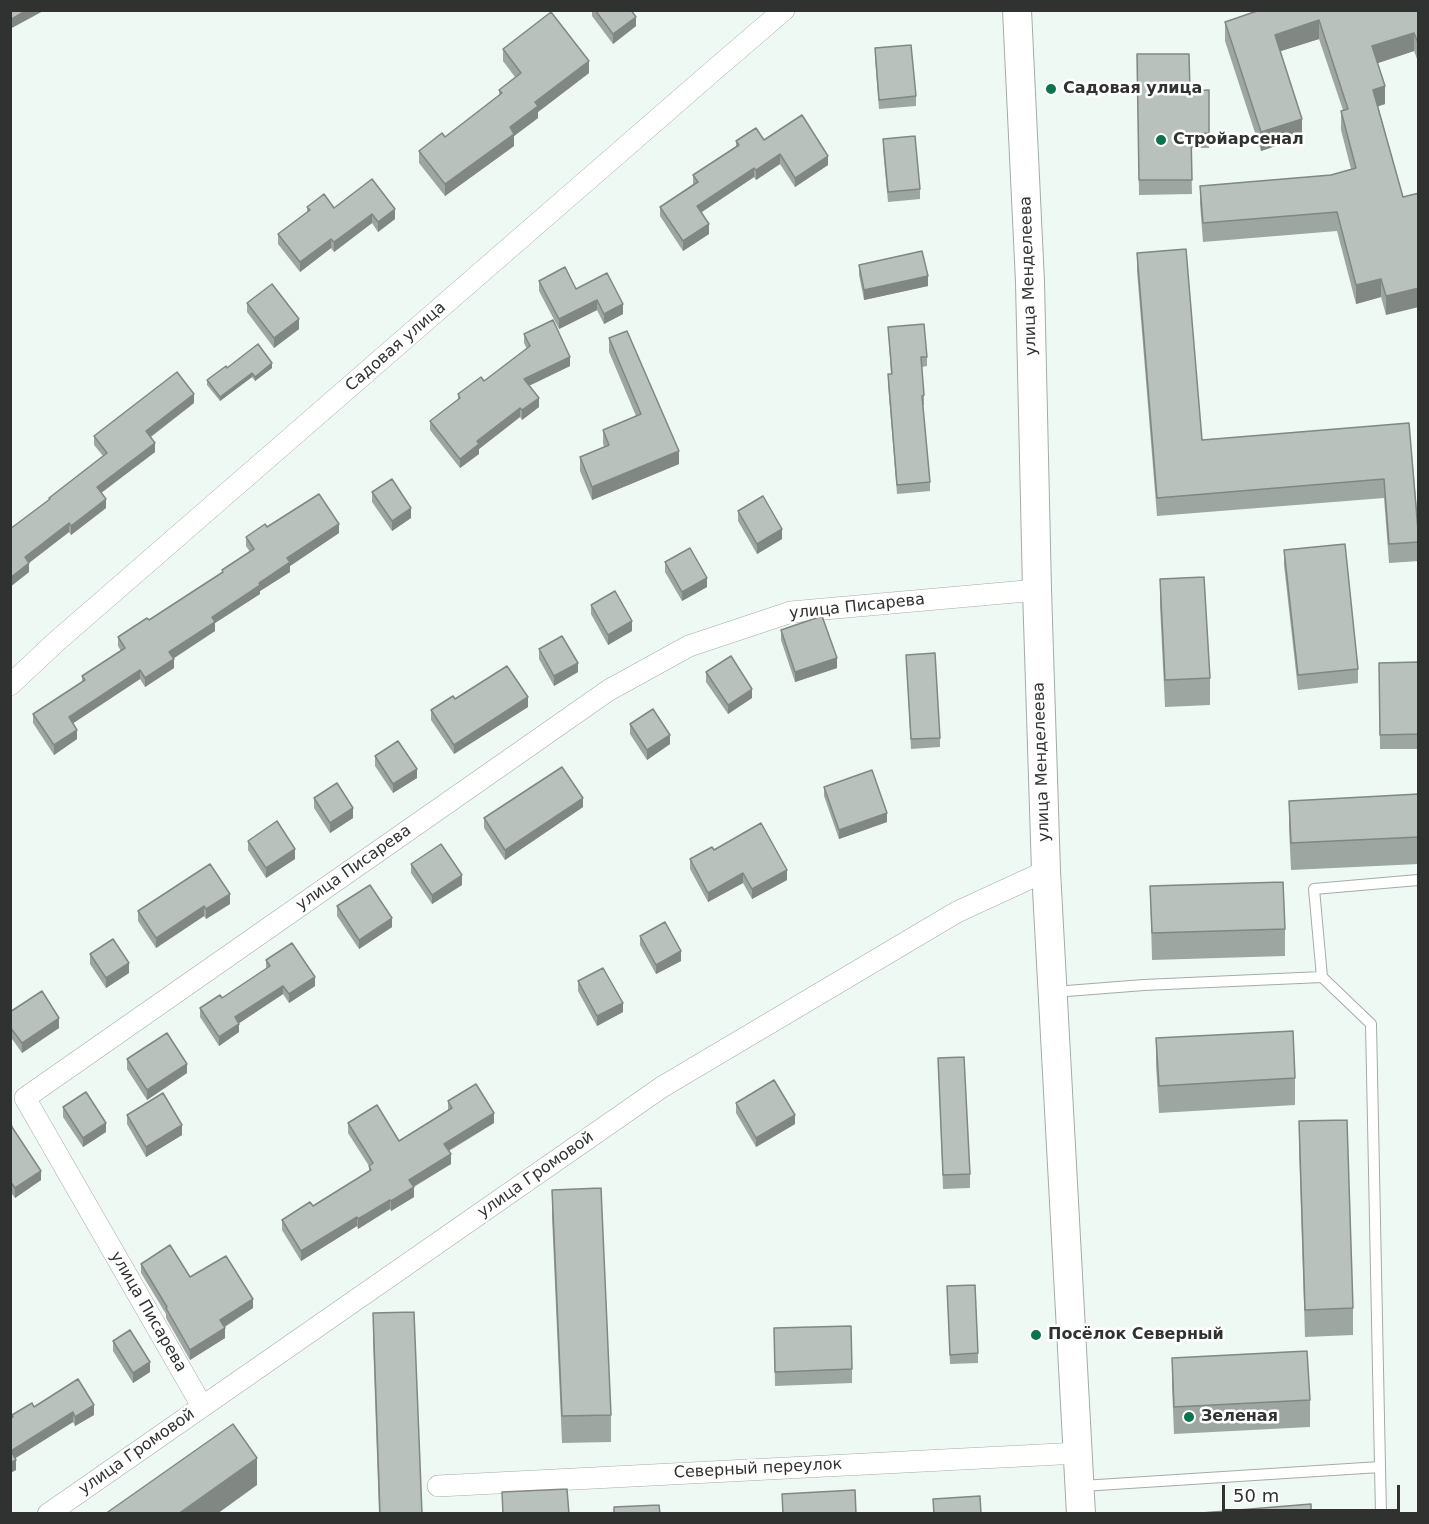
<!DOCTYPE html>
<meta charset="utf-8">
<style>
body{margin:0}
#map{position:relative;width:1429px;height:1524px;overflow:hidden;background:#eff9f3;font-family:"DejaVu Sans",sans-serif}
canvas{display:block}
.frame{position:absolute;inset:0;border:12px solid #2f3230;pointer-events:none}
.scale{position:absolute;left:1222px;top:1485px;width:178px;height:27px;box-sizing:border-box;border:3px solid #2f3230;border-top:0;padding-left:8px;font-size:18px;line-height:21px;white-space:nowrap;color:#2f3230;-webkit-text-stroke:4px #fff;paint-order:stroke}
</style>
<div id="map">
<canvas width="1429" height="1524"></canvas>
<div class="frame"></div>
<div class="scale">50 m</div>
</div>
<script>
const context = document.querySelector('canvas').getContext('2d');
context.lineJoin = 'round';
const shape = rows => new Path2D(rows.map(r => 'M' + r).join(''));
function strokePath(path, color, width, dash) { context.strokeStyle = color; context.lineWidth = width; context.lineCap = dash ? 'butt' : 'round'; context.setLineDash(dash || []); context.stroke(path); }
function paint(path, color) { context.fillStyle = color; context.fill(path, 'evenodd'); }
function drawText(font, color, halo, rows, align = 'center') {
  context.font = font + ' "DejaVu Sans",sans-serif'; context.lineWidth = 5; context.setLineDash([]); context.textBaseline = 'middle'; context.strokeStyle = halo; context.fillStyle = color; for (const [text, x, y, turn = 0] of rows) {
    context.save(); context.translate(x, y); context.rotate((+turn || 0) * Math.PI / 180); context.textAlign = isNaN(turn) ? turn : align; if (halo) context.strokeText(text, 0, 0); context.fillText(text, 0, 0); context.restore();
  }
}
const service = shape([
 [1322,977,1314,889,1418,880],
 [1054,992,1144,985,1322,977,1371,1024,1380,1467],
 [1082,1486,1380,1467,1381,1514]
]);
const minor = shape([
 [10,685,57,641,714,70,784,10],
 [202,1406,25,1098,609,690,689,646,791,612,1037,590],
 [438,1486,1079,1453],
 [48,1514,662,1087,957,912,1046,871]
]);
const secondary = shape([
 [1017,10,1030,282,1037,590,1046,871,1081,1514]
]);
const wall = shape([
 [592,10,631,10,636,26,613,44,592,16],
 [1419,10,1419,64,1414,51,1378,63,1385,104,1378,106,1403,197,1386,315,1381,297,1356,304,1337,231,1203,242,1200,204,1200,186,1331,175,1351,169,1341,130,1341,111,1343,110,1319,39,1280,51,1302,137,1261,151,1225,41,1225,22],
 [875,48,916,96,916,106,879,109,875,58],
 [503,49,589,73,538,112,538,118,514,136,514,146,445,196,419,163,419,151,445,137,499,95,499,90,515,77,503,61],
 [1137,54,1190,91,1209,90,1209,148,1191,148,1192,194,1139,195],
 [883,139,920,189,920,199,888,202,883,149],
 [764,140,828,165,795,187,780,164,756,180,754,177,702,212,709,234,683,251,660,216,660,207,693,184,693,175,736,147,736,141],
 [307,207,334,208,395,219,378,232,372,223,334,252,331,248,300,272,278,244,278,234,307,212],
 [1137,253,1202,440,1409,423,1419,532,1419,561,1389,563,1384,498,1157,516,1137,271],
 [859,265,928,286,864,300,859,275],
 [539,281,576,289,623,314,604,324,597,310,559,329,539,291],
 [247,303,299,329,274,348,247,312],
 [888,327,927,357,927,366,922,367,924,395,924,405,923,405,930,482,930,491,897,494,888,384,888,374,891,374],
 [524,334,570,366,529,386,539,407,522,420,520,417,479,449,479,454,460,468,430,430,430,421,458,400,458,394,484,381,527,349,524,343],
 [609,338,679,464,592,500,580,471,580,457,604,447,603,443,603,430,636,416,609,352],
 [227,368,272,368,255,381,252,377,220,401,207,385,207,380],
 [194,403,151,437,155,452,101,493,106,508,71,535,69,532,29,563,29,572,10,587,10,529,49,501,49,498,103,456,94,445,94,436],
 [372,492,411,518,392,531,372,502],
 [738,511,782,539,757,554,738,521],
 [267,527,339,533,290,566,290,572,260,591,260,594,215,623,215,631,173,659,174,668,145,687,140,679,73,723,77,739,54,755,33,723,33,714,82,682,82,676,121,651,118,646,118,637,149,620,222,573,222,570,250,552,246,546,246,537],
 [1284,550,1358,669,1358,683,1298,690,1284,565],
 [665,562,707,587,682,601,665,572],
 [1160,579,1210,678,1210,705,1165,707,1160,606],
 [591,605,632,631,608,645,591,614],
 [781,630,837,668,795,682,781,640],
 [539,649,578,672,554,686,539,659],
 [906,655,940,738,940,747,911,749],
 [1419,662,1419,749,1380,749,1379,663],
 [706,672,752,698,728,714,706,682],
 [528,707,454,754,431,720,431,710],
 [630,724,670,744,647,760,630,734],
 [375,756,417,778,393,793,375,766],
 [824,787,887,822,839,839,824,796],
 [1419,794,1419,864,1291,870,1289,828,1289,801],
 [314,798,353,818,330,833,314,808],
 [583,807,505,860,484,828,484,818],
 [248,841,295,859,266,878,248,850],
 [714,850,787,880,752,899,743,883,708,902,690,869,690,859],
 [411,864,462,885,432,904,411,873],
 [1150,886,1285,929,1285,956,1152,960],
 [230,904,206,919,204,916,156,948,138,921,138,911],
 [337,906,392,927,359,949,337,916],
 [640,936,681,961,656,974,640,945],
 [90,954,129,973,106,988,90,964],
 [266,960,315,986,289,1003,283,994,239,1023,239,1032,219,1046,200,1017,200,1008,222,998,266,969],
 [578,981,623,1012,597,1026,578,991],
 [10,1012,59,1028,22,1053,10,1036],
 [1156,1038,1295,1078,1295,1105,1159,1113,1156,1065],
 [938,1058,970,1174,970,1188,943,1189],
 [127,1059,187,1073,147,1100,127,1069],
 [448,1101,494,1123,449,1151,451,1164,414,1187,414,1197,391,1211,390,1209,358,1229,357,1226,301,1261,282,1230,282,1220,313,1206,369,1171,369,1166,348,1133,348,1123,399,1141,448,1111],
 [736,1103,795,1124,756,1147,736,1113],
 [63,1107,106,1132,83,1147,63,1117],
 [127,1115,182,1135,146,1157,127,1124],
 [10,1117,13,1128,41,1180,15,1198,10,1191],
 [1299,1121,1353,1308,1353,1335,1305,1337,1299,1148],
 [552,1190,611,1415,611,1442,562,1443,552,1217],
 [141,1264,190,1277,253,1308,225,1327,225,1338,190,1360,166,1318,166,1314,141,1273],
 [947,1286,978,1353,978,1363,950,1364],
 [373,1313,422,1514,379,1514,373,1340],
 [774,1328,852,1369,852,1383,775,1386],
 [113,1341,150,1372,133,1383,113,1351],
 [1172,1358,1310,1400,1310,1427,1174,1434,1172,1385],
 [78,1379,94,1405,94,1415,75,1426,73,1422,15,1458,16,1460,16,1470,10,1473,10,1419,12,1418,12,1415,32,1403,34,1407]
]);
const shadedWall = shape([
 [27,10,45,10,10,29,10,20],
 [636,17,636,26,613,44,613,34],
 [1319,20,1319,39,1275,53,1275,35],
 [1414,33,1414,51,1372,65,1372,46],
 [589,61,589,73,538,112,538,118,514,136,514,146,445,196,445,184,510,127,535,102],
 [1385,86,1385,104,1373,108,1373,90],
 [1302,119,1302,137,1261,151,1261,132],
 [780,154,780,164,756,180,756,170],
 [828,156,828,165,795,187,795,178],
 [754,168,754,177,697,215,697,206],
 [395,209,395,219,378,232,378,222],
 [372,214,372,223,334,252,334,242],
 [709,224,709,234,683,251,683,241],
 [331,239,331,248,300,272,300,262],
 [928,276,928,286,864,300,864,290],
 [1381,279,1381,297,1356,304,1356,285],
 [1419,288,1419,307,1386,315,1386,296],
 [597,300,597,310,559,329,559,319],
 [623,304,623,314,604,324,604,314],
 [299,319,299,329,274,348,274,338],
 [570,357,570,366,524,388,524,379],
 [272,363,272,368,255,381,255,377],
 [252,373,252,377,220,401,220,397],
 [194,394,194,403,146,440,146,431],
 [539,398,539,407,522,420,522,410],
 [520,408,520,417,479,449,479,454,460,468,460,459,477,441],
 [155,443,155,452,97,496,97,487],
 [679,451,679,464,592,500,592,487],
 [106,499,106,508,71,535,71,526],
 [411,508,411,518,392,531,392,521],
 [69,523,69,532,25,566,25,557],
 [339,524,339,533,290,566,290,572,260,591,260,594,215,623,215,631,169,661,169,652,212,617,259,583,287,558],
 [782,529,782,539,757,554,757,544],
 [29,563,29,572,10,587,10,578],
 [707,578,707,587,682,601,682,592],
 [632,621,632,631,608,645,608,635],
 [837,658,837,668,795,682,795,672],
 [174,659,174,668,145,687,145,678],
 [578,663,578,672,554,686,554,676],
 [140,670,140,679,69,726,69,717],
 [752,689,752,698,728,714,728,705],
 [528,697,528,707,454,754,454,745],
 [77,730,77,739,54,755,54,745],
 [670,735,670,744,647,760,647,750],
 [417,769,417,778,393,793,393,784],
 [583,798,583,807,505,860,505,850],
 [353,808,353,818,330,833,330,823],
 [887,813,887,822,839,839,839,830],
 [295,849,295,859,266,878,266,868],
 [787,870,787,880,752,899,752,889],
 [743,873,743,883,708,902,708,893],
 [462,875,462,885,432,904,432,895],
 [230,894,230,904,206,919,206,909],
 [204,906,204,916,156,948,156,938],
 [392,918,392,927,359,949,359,940],
 [681,951,681,961,656,974,656,965],
 [129,963,129,973,106,988,106,978],
 [315,977,315,986,289,1003,289,994],
 [283,986,283,994,235,1026,235,1017],
 [623,1003,623,1012,597,1026,597,1016],
 [59,1018,59,1028,22,1053,22,1043],
 [239,1024,239,1032,219,1046,219,1037],
 [187,1064,187,1073,147,1100,147,1090],
 [494,1113,494,1123,444,1153,444,1144],
 [795,1115,795,1124,756,1147,756,1138],
 [106,1123,106,1132,83,1147,83,1138],
 [182,1125,182,1135,146,1157,146,1147],
 [451,1154,451,1164,409,1189,409,1180],
 [41,1171,41,1180,15,1198,15,1188],
 [414,1187,414,1197,391,1211,391,1201],
 [390,1200,390,1209,358,1229,358,1219],
 [357,1217,357,1226,301,1261,301,1251],
 [253,1299,253,1308,220,1329,220,1320],
 [225,1328,225,1338,190,1360,190,1350],
 [150,1362,150,1372,133,1383,133,1373],
 [94,1405,94,1415,75,1426,75,1417],
 [73,1412,73,1422,11,1461,11,1451],
 [257,1458,257,1485,217,1514,178,1514],
 [16,1460,16,1470,10,1473,10,1463]
]);
const building = shape([
 [10,10,27,10,10,20,10,10],
 [595,10,631,10,636,17,613,34,595,10],
 [1260,10,1419,10,1419,45,1414,33,1372,46,1385,86,1373,90,1403,197,1419,193,1419,288,1386,296,1381,279,1356,285,1337,212,1203,223,1200,186,1331,175,1356,168,1341,111,1348,109,1319,20,1275,35,1302,119,1261,132,1225,22,1260,10],
 [551,12,589,61,535,102,538,106,510,127,514,134,445,184,419,151,442,133,445,137,502,93,499,90,521,73,503,49,551,12],
 [911,45,916,96,879,100,875,48,911,45],
 [1137,54,1189,54,1190,91,1209,90,1209,133,1191,134,1192,180,1139,180,1137,54],
 [802,115,828,156,795,178,780,154,756,170,754,168,697,206,709,224,683,241,660,207,698,182,693,175,739,145,736,141,756,128,764,140,802,115],
 [915,136,920,189,888,192,883,139,915,136],
 [372,179,395,209,378,222,372,214,334,242,331,239,300,262,278,234,310,210,307,207,324,194,334,208,372,179],
 [1186,249,1202,440,1409,423,1419,542,1389,544,1384,479,1157,498,1137,253,1186,249],
 [922,251,928,276,864,290,859,265,922,251],
 [565,267,576,289,607,273,623,304,604,314,597,300,559,319,539,281,565,267],
 [272,284,299,319,274,338,247,303,272,284],
 [553,320,570,357,524,379,539,398,522,410,520,408,477,441,479,444,460,459,430,421,460,398,458,394,481,377,484,381,530,346,524,334,553,320],
 [924,324,927,357,921,357,924,395,922,396,930,482,897,485,888,374,892,374,888,327,924,324],
 [627,331,679,451,592,487,580,457,609,445,603,430,641,414,609,338,627,331],
 [258,344,272,363,255,377,252,373,220,397,207,380,226,366,227,368,258,344],
 [177,372,194,394,146,431,155,443,97,487,106,499,71,526,69,523,25,557,29,563,10,578,10,529,50,499,49,498,107,453,94,436,177,372],
 [392,479,411,508,392,521,372,492,392,479],
 [319,494,339,524,287,558,290,562,259,583,260,585,212,617,215,622,169,652,174,659,145,678,140,670,69,717,77,730,54,745,33,714,85,680,82,676,125,648,118,637,147,618,149,620,223,572,222,570,254,549,246,537,265,524,267,527,319,494],
 [763,496,782,529,757,544,738,511,763,496],
 [1345,544,1358,669,1298,675,1284,550,1345,544],
 [690,548,707,578,682,592,665,562,690,548],
 [1204,577,1210,678,1165,680,1160,579,1204,577],
 [615,591,632,621,608,635,591,605,615,591],
 [822,616,837,658,795,672,781,630,822,616],
 [562,636,578,663,554,676,539,649,562,636],
 [935,653,940,738,911,739,906,655,935,653],
 [731,656,752,689,728,705,706,672,731,656],
 [1419,662,1419,734,1380,735,1379,663,1419,662],
 [507,666,528,697,454,745,431,710,453,696,455,699,507,666],
 [653,709,670,735,647,750,630,724,653,709],
 [398,741,417,769,393,784,375,756,398,741],
 [562,767,583,798,505,850,484,818,562,767],
 [872,770,887,813,839,830,824,787,872,770],
 [337,783,353,808,330,823,314,798,337,783],
 [1419,794,1419,837,1291,843,1289,801,1419,794],
 [277,821,295,849,266,868,248,841,277,821],
 [761,823,787,870,752,889,743,873,708,893,690,859,712,847,714,850,761,823],
 [441,844,462,875,432,895,411,864,441,844],
 [210,864,230,894,206,909,204,906,156,938,138,911,210,864],
 [1283,882,1285,929,1152,933,1150,886,1283,882],
 [370,885,392,918,359,940,337,906,370,885],
 [665,922,681,951,656,965,640,936,665,922],
 [113,939,129,963,106,978,90,954,113,939],
 [292,943,315,977,289,994,283,986,235,1017,239,1024,219,1037,200,1008,220,995,222,998,270,966,266,960,292,943],
 [603,968,623,1003,597,1016,578,981,603,968],
 [42,991,59,1018,22,1043,10,1027,10,1012,42,991],
 [1293,1031,1295,1078,1159,1086,1156,1038,1293,1031],
 [167,1033,187,1064,147,1090,127,1059,167,1033],
 [964,1057,970,1174,943,1175,938,1058,964,1057],
 [774,1080,795,1115,756,1138,736,1103,774,1080],
 [476,1084,494,1113,444,1144,451,1154,409,1180,414,1187,391,1201,390,1200,358,1219,357,1217,301,1251,282,1220,310,1202,313,1206,371,1170,369,1166,373,1163,348,1123,377,1105,399,1141,452,1108,448,1101,476,1084],
 [86,1092,106,1123,83,1138,63,1107,86,1092],
 [163,1093,182,1125,146,1147,127,1115,163,1093],
 [1347,1120,1353,1308,1305,1310,1299,1121,1347,1120],
 [10,1124,41,1171,15,1188,10,1181,10,1124],
 [601,1188,611,1415,562,1416,552,1190,601,1188],
 [170,1245,190,1277,226,1256,253,1299,220,1320,225,1328,190,1350,166,1308,167,1307,141,1264,170,1245],
 [975,1285,978,1353,950,1355,947,1286,975,1285],
 [414,1312,422,1514,380,1514,373,1313,414,1312],
 [851,1326,852,1369,775,1372,774,1328,851,1326],
 [130,1330,150,1362,133,1373,113,1341,130,1330],
 [1307,1351,1310,1400,1174,1407,1172,1358,1307,1351],
 [78,1379,94,1405,75,1417,73,1412,11,1451,16,1460,10,1463,10,1419,13,1417,12,1415,32,1403,34,1407,78,1379],
 [233,1424,257,1458,178,1514,105,1514,233,1424],
 [567,1489,569,1514,503,1514,502,1492,567,1489],
 [855,1490,856,1514,783,1514,782,1494,855,1490],
 [980,1496,981,1514,934,1514,933,1499,980,1496],
 [1311,1504,1311,1514,1189,1514,1311,1504],
 [659,1505,660,1514,614,1514,614,1507,659,1505]
]);
const markers = [
 [1051,89,6,"#0c744d"],
 [1161,140,6,"#0c744d"],
 [1036,1335,6,"#0c744d"],
 [1189,1417,6,"#0c744d"]
];
const poiNames = [
 ["Садовая улица",1063,89],
 ["Стройарсенал",1173,140],
 ["Посёлок Северный",1048,1335],
 ["Зеленая",1201,1417]
];
const streetNames = [
 ["улица Менделеева",1029,276,-92],
 ["Садовая улица",396,347,-41],
 ["улица Писарева",857,607,-6],
 ["улица Менделеева",1042,762,-92],
 ["улица Писарева",354,868,-35],
 ["улица Громовой",536,1175,-35],
 ["улица Писарева",148,1312,60],
 ["улица Громовой",137,1452,-35],
 ["Северный переулок",758,1469,-3]
];
strokePath(service, '#a3aca7', 12);
strokePath(minor, '#a3aca7', 22);
strokePath(secondary, '#a3aca7', 30);
strokePath(service, '#fff', 10);
strokePath(minor, '#fff', 21);
strokePath(secondary, '#fff', 28);
paint(wall, '#9ea6a1');
paint(shadedWall, '#818783');
paint(building, '#b8c1bb');
strokePath(building, '#818783', 1.5);
for (const [x, y, r, color] of markers) { const dot = new Path2D(); dot.arc(x, y, r, 0, 2 * Math.PI); context.fillStyle = color; context.fill(dot); strokePath(dot, '#fff', 2); }
drawText('bold 16px', '#2f3230', '#fff', poiNames, 'left');
drawText('16px', '#2f3230', '#fff', streetNames);
</script>
